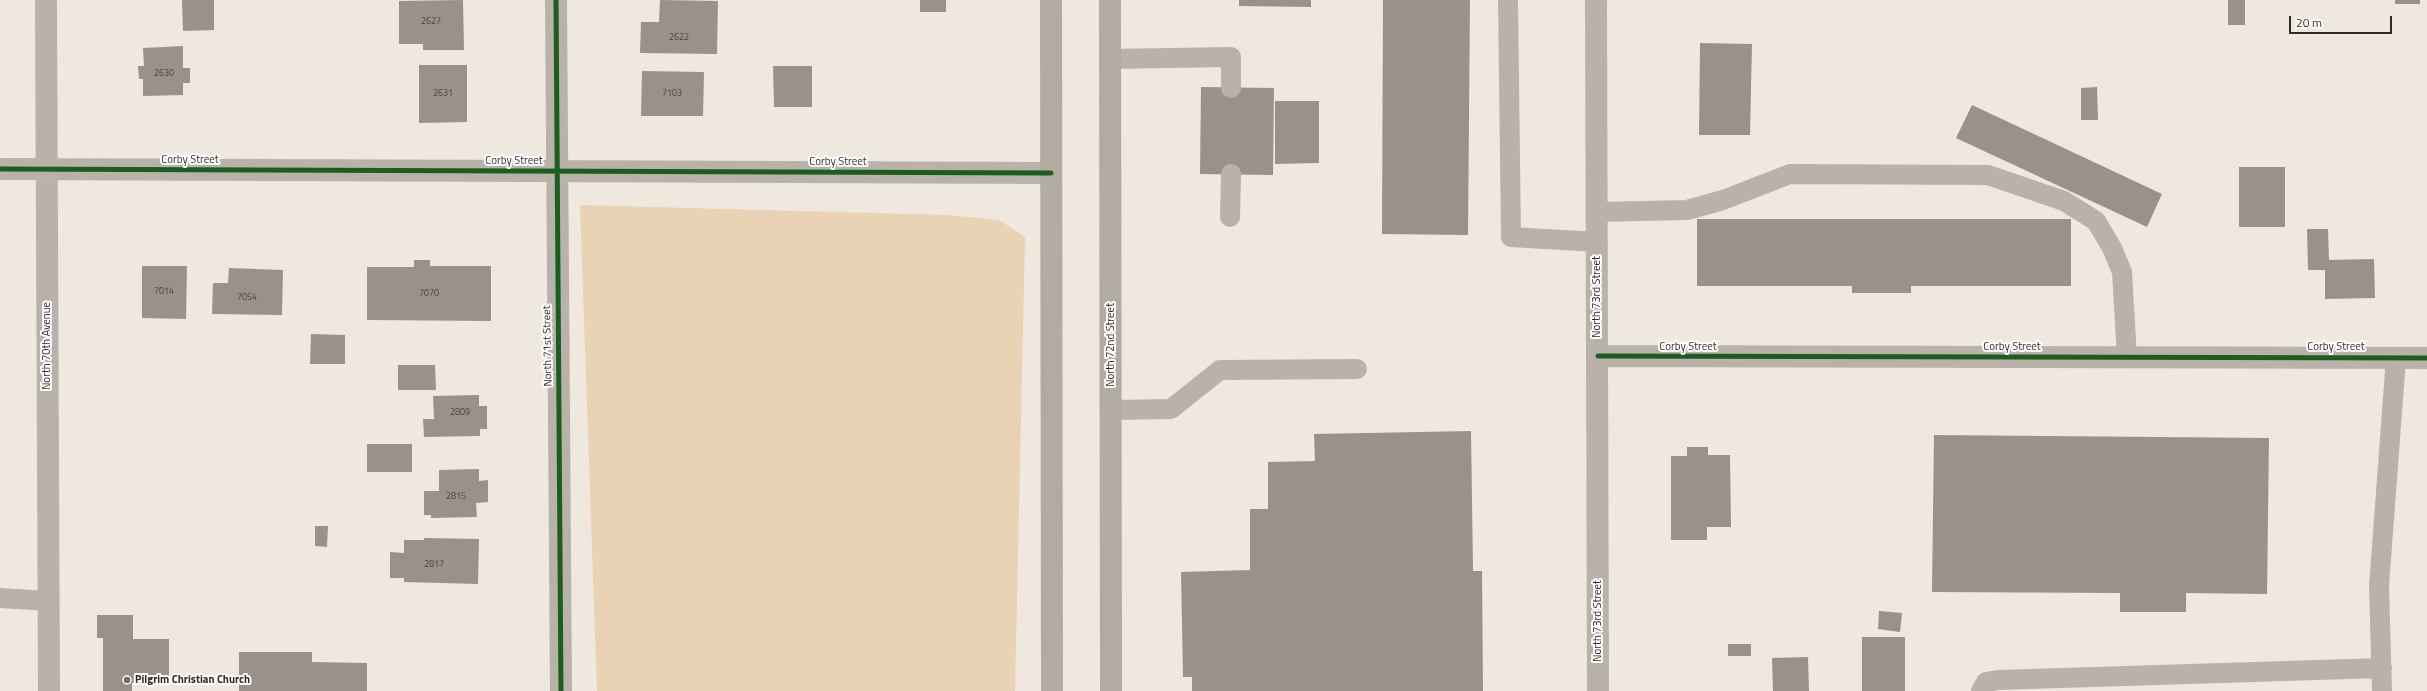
<!DOCTYPE html>
<style>
body{margin:0}
#map{position:relative;width:2427px;height:691px;overflow:hidden;background:#efe8de;font-family:"Titillium Web",sans-serif}
canvas{display:block}
.scale{position:absolute;left:2289px;top:16px;width:103px;height:18px;box-sizing:border-box;border:2px solid #302a23;border-top:0;padding-left:5px;font-size:12px;line-height:14px;white-space:nowrap;color:#302a23;-webkit-text-stroke:3px #fff;paint-order:stroke}
</style>
<div id="map">
<canvas width="2427" height="691"></canvas>
<div class="scale">20 m</div>
</div>
<script>
const context = document.querySelector('canvas').getContext('2d');
context.lineJoin = 'round';
function paint(path, color) { context.fillStyle = color; context.fill(path, 'evenodd'); }
const shape = rows => new Path2D(rows.map(r => 'M' + r).join(''));
function strokePath(path, color, width, dash) { context.strokeStyle = color; context.lineWidth = width; context.lineCap = dash ? 'butt' : 'round'; context.setLineDash(dash || []); context.stroke(path); }
function drawText(font, color, halo, rows, align = 'center') {
  context.font = font + ' "Titillium Web",sans-serif'; context.lineWidth = 4; context.setLineDash([]); context.textBaseline = 'middle'; context.strokeStyle = halo; context.fillStyle = color; for (const [text, x, y, turn = 0] of rows) {
    context.save(); context.translate(x, y); context.rotate((+turn || 0) * Math.PI / 180); context.textAlign = isNaN(turn) ? turn : align; if (halo) context.strokeText(text, 0, 0); context.fillText(text, 0, 0); context.restore();
  }
}
const green = shape([
 [580,205,948,215,999,220,1025,237,1015,691,597,691]
]);
const building = shape([
 [182,0,214,0,214,30,183,31],
 [463,0,464,50,423,50,423,44,399,44,399,1],
 [660,0,718,1,717,54,640,53,641,22,659,22],
 [920,0,946,0,946,12,920,12],
 [1239,0,1311,0,1311,7,1239,6],
 [1383,0,1470,0,1468,235,1382,234],
 [2228,0,2245,0,2245,25,2228,25],
 [2395,0,2420,0,2420,4,2395,4],
 [1700,43,1752,44,1750,135,1699,135],
 [183,46,183,68,190,68,190,83,183,83,183,95,143,96,143,79,139,79,138,66,144,66,143,48],
 [419,65,467,65,467,122,419,123],
 [773,66,812,66,812,107,774,107],
 [642,71,704,72,703,116,641,116],
 [1201,87,1274,88,1273,175,1200,174],
 [2097,87,2098,120,2081,120,2081,88],
 [1275,101,1319,101,1319,163,1275,164],
 [1972,105,2162,194,2147,227,1956,138],
 [2239,167,2285,167,2285,227,2239,227],
 [1697,219,2071,219,2071,286,1911,286,1911,293,1852,293,1852,286,1697,286],
 [2307,229,2328,229,2329,260,2374,259,2375,298,2325,299,2325,270,2308,270],
 [414,260,430,260,430,266,491,266,491,321,367,320,367,267,414,267],
 [142,266,187,266,186,319,142,318],
 [229,268,283,270,282,315,212,314,213,283,228,283],
 [311,334,345,335,345,364,310,364],
 [398,365,435,365,436,390,398,390],
 [479,395,479,406,487,406,487,429,480,429,480,436,424,437,423,419,434,419,433,396],
 [1471,431,1473,571,1482,571,1483,691,1192,691,1192,677,1183,677,1181,572,1250,570,1250,509,1268,509,1268,462,1315,461,1314,434],
 [1934,435,2269,438,2267,594,2186,593,2186,612,2120,612,2120,593,1932,592],
 [367,444,412,444,412,472,367,472],
 [1687,447,1708,447,1708,455,1730,455,1731,527,1707,527,1707,540,1671,540,1671,456,1687,456],
 [479,469,479,481,488,480,488,502,476,503,477,517,431,518,431,515,424,515,424,491,439,491,439,470],
 [315,526,328,526,327,547,315,546],
 [424,538,479,539,478,584,404,582,404,578,390,578,390,552,404,553,404,540,424,540],
 [1879,611,1902,613,1900,632,1878,629],
 [97,615,133,615,133,639,169,639,169,683,132,683,132,691,103,691,103,638,97,638],
 [1862,637,1905,637,1905,691,1862,691],
 [1728,644,1751,644,1751,656,1728,656],
 [239,652,312,652,312,662,367,663,367,691,239,691],
 [1808,657,1809,691,1773,691,1772,658]
]);
const service = shape([
 [1508,0,1511,237,1597,242],
 [1110,59,1231,57,1231,88],
 [1597,212,1687,210,1723,200,1790,174,1988,175,2064,201,2096,221,2112,248,2122,272,2127,357],
 [1230,217,1231,174],
 [1111,410,1171,409,1220,370,1357,369],
 [0,598,48,601],
 [1981,691,1986,682,1998,680,2382,668],
 [2382,691,2379,586,2396,358]
]);
const minor = shape([
 [46,0,49,691],
 [556,0,561,691],
 [1596,0,1598,691],
 [0,169,1051,173],
 [1598,356,2427,358]
]);
const primary = shape([
 [1051,0,1052,691],
 [1110,0,1111,691]
]);
const cycleway = shape([
 [556,0,561,691],
 [0,169,1051,173],
 [1598,356,2427,358]
]);
const markers = [
 [127,680,4,"#736c64"]
];
const numberNames = [
 ["2627",431,22],
 ["2622",679,38],
 ["2630",164,74],
 ["2631",443,94],
 ["7103",672,94],
 ["7014",164,292],
 ["7070",429,294],
 ["7054",247,298],
 ["2809",460,413],
 ["2815",456,497],
 ["2817",434,565]
];
const streetNames = [
 ["Corby Street",190,160],
 ["Corby Street",514,161],
 ["Corby Street",838,162],
 ["North 73rd Street",1597,297,-90],
 ["North 72nd Street",1111,345,-90],
 ["North 70th Avenue",47,346,-90],
 ["North 71st Street",548,346,-91],
 ["Corby Street",1688,347],
 ["Corby Street",2012,347],
 ["Corby Street",2336,347],
 ["North 73rd Street",1598,621,-90]
];
const poiNames = [
 ["Pilgrim Christian Church",135,680]
];
paint(green, '#e9d3b4');
paint(building, '#98928a');
strokePath(service, '#b9b2aa', 20);
strokePath(minor, '#b9b2aa', 22);
strokePath(primary, '#b2aba1', 22);
strokePath(cycleway, '#1b5e20', 5);
for (const [x, y, r, color] of markers) { const dot = new Path2D(); dot.arc(x, y, r, 0, 2 * Math.PI); context.fillStyle = color; context.fill(dot); strokePath(dot, '#fff', 1.5); }
drawText('9px', '#4a443d', null, numberNames);
drawText('11px', '#302a23', '#fff', streetNames);
drawText('bold 11px', '#302a23', '#fff', poiNames, 'left');
</script>
